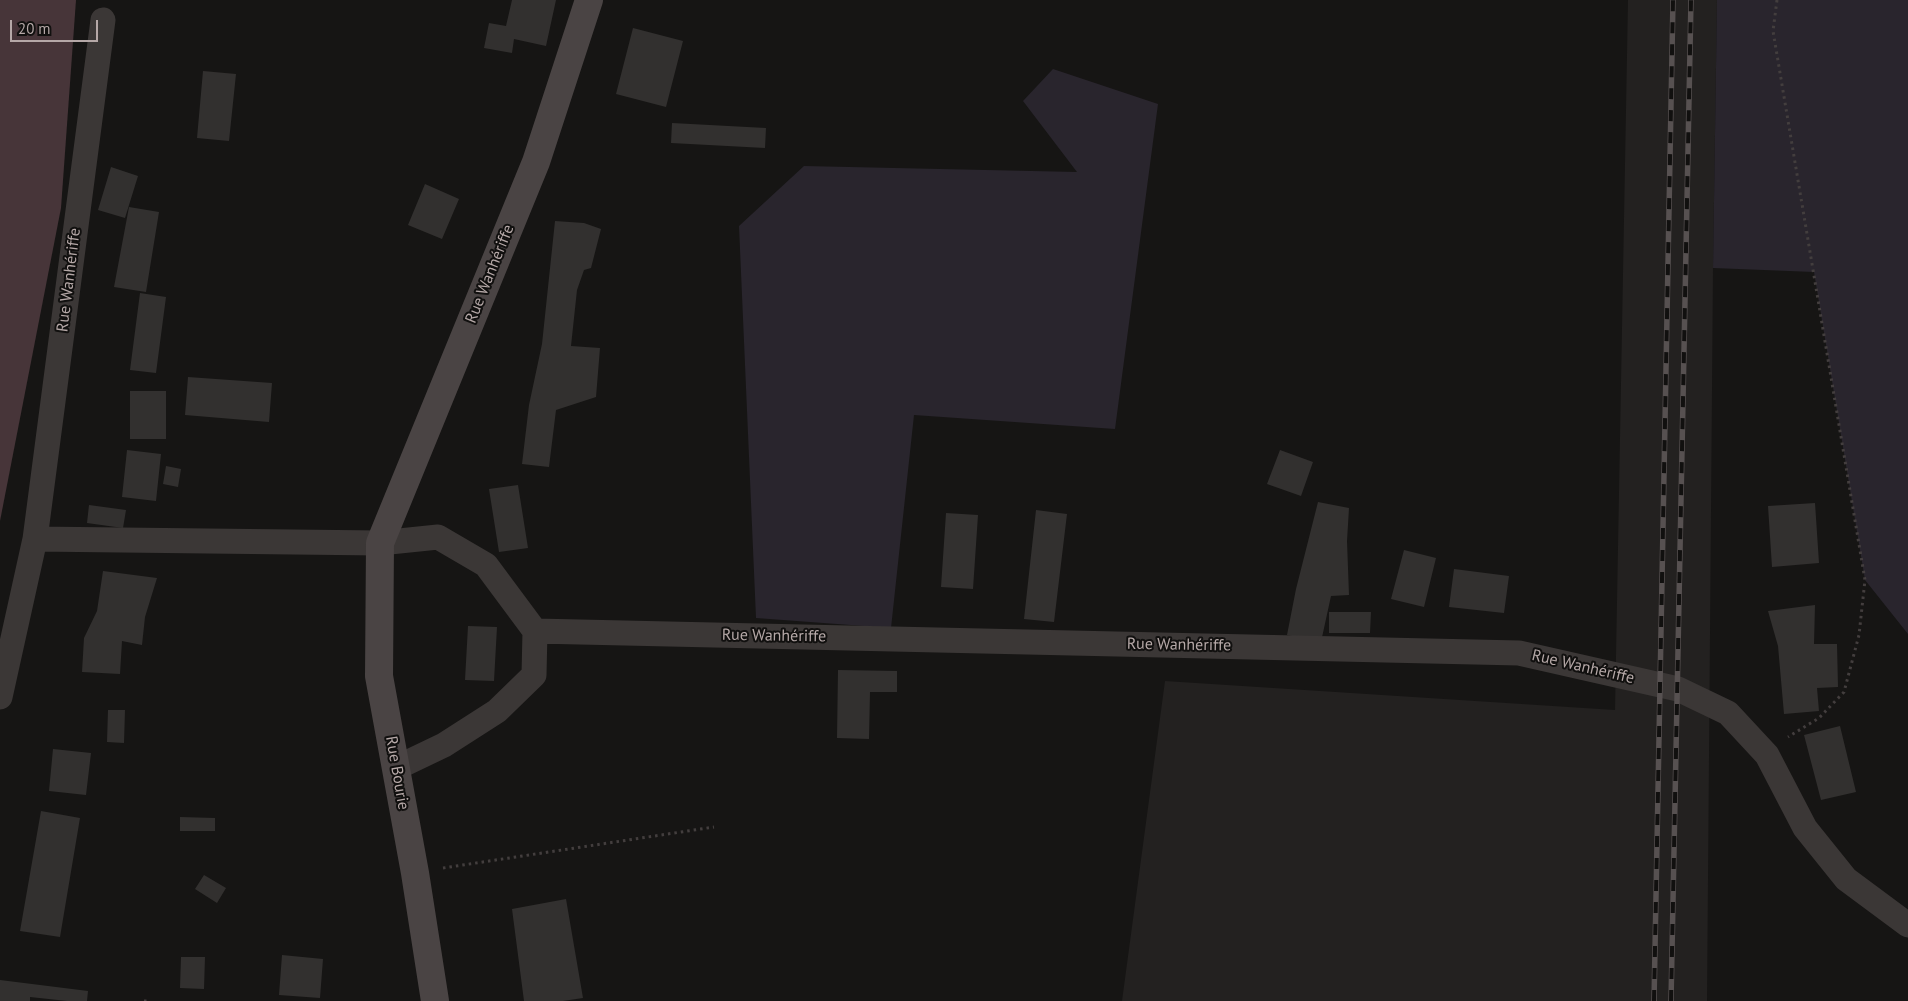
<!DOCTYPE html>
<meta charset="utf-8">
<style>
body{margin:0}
#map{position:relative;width:1908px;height:1001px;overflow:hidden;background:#161514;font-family:"PT Sans",sans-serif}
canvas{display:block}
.scale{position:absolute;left:10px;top:20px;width:88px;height:22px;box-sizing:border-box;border:2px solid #b5a8a7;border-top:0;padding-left:6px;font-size:15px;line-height:18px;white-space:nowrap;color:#b5a8a7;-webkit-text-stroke:4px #11100f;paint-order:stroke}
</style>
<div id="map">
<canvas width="1908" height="1001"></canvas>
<div class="scale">20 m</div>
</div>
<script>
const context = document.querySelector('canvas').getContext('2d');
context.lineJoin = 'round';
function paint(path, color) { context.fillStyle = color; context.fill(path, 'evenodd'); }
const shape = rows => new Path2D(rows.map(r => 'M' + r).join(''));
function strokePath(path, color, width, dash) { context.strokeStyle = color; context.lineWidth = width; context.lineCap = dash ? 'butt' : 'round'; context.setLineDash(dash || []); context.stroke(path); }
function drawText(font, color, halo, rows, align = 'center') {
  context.font = font + ' "PT Sans",sans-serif'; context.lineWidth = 4; context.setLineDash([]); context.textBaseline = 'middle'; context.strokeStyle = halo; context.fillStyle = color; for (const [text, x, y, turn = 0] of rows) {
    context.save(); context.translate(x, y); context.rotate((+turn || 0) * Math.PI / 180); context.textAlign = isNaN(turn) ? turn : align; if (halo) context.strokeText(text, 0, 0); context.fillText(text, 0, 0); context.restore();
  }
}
const built = shape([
 [1628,0,1717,0,1713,268,1707,1001,1122,1001,1165,681,1615,710]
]);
const green = shape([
 [1717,0,1908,0,1908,634,1865,580,1814,272,1713,268],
 [1053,69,1158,104,1115,429,914,415,891,628,756,618,739,226,804,166,1077,172,1023,101]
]);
const water = shape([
 [0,0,76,0,61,208,0,521]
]);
const building = shape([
 [512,0,556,0,546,46,514,39,512,53,484,48,489,23,506,26],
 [633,28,683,41,666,107,616,94],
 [203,71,236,74,229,141,197,138],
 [672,123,766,128,765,148,671,143],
 [111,167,138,176,125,218,98,210],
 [425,184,459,199,442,239,408,225],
 [129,207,159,212,146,292,114,287],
 [555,221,584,223,601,229,591,268,584,270,577,290,571,346,600,348,596,397,556,410,549,467,522,464,529,405,542,344],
 [140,293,166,297,156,373,130,370],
 [188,377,272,383,269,422,185,415],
 [130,391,166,391,166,439,130,439],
 [127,450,161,454,156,501,122,497],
 [1280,450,1313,462,1301,496,1267,484],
 [166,466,181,469,178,487,163,484],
 [518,485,528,548,499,552,489,489],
 [1318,502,1349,508,1347,541,1349,595,1331,596,1321,642,1287,635,1296,589],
 [1815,503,1819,563,1772,567,1768,506],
 [89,505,126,510,123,528,87,523],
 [1036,510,1067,514,1054,622,1024,619],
 [946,513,978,515,973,589,941,587],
 [1404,550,1436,558,1424,607,1391,599],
 [1454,569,1509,576,1504,613,1449,607],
 [103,571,157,578,145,617,142,645,122,641,120,674,82,672,84,638,97,611],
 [1815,605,1814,644,1837,644,1838,687,1817,688,1819,711,1784,714,1778,646,1768,611],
 [1329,612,1371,612,1370,633,1329,633],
 [468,626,497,627,494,681,465,680],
 [838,670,897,671,897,692,870,692,869,739,837,738],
 [108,710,125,710,124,743,107,742],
 [1840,726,1856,792,1821,800,1804,735],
 [53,749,91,753,86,795,49,791],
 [41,811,80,818,60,937,20,931],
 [180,817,215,818,215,831,180,831],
 [204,875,226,888,217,903,195,889],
 [566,899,583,998,563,1001,524,1001,512,909],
 [282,955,323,959,320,998,279,995],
 [181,957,205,957,204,989,180,988],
 [0,980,88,991,87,1001,67,1001,30,997,30,1001,0,1001]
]);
const path = shape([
 [1777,0,1773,31,1865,580,1859,635,1844,692,1819,718,1788,737],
 [443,868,714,827],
 [144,1001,149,1001]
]);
const street = shape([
 [35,539,380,543,438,537,486,565,535,631,1519,653,1678,689,1728,713,1767,755,1805,828,1846,879,1908,925],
 [0,697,35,539,103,20],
 [396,768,444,745,497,711,534,675,535,631]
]);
const secondary = shape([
 [435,1001,415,873,379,676,380,543,536,162,589,0]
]);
const rail = shape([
 [1654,1001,1673,0],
 [1671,1001,1691,0]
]);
const streetNames = [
 ["Rue Wanhériffe",490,274,-68],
 ["Rue Wanhériffe",69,280,-83],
 ["Rue Wanhériffe",774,636,1],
 ["Rue Wanhériffe",1179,645,1],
 ["Rue Wanhériffe",1583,667,13],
 ["Rue Bourie",397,773,80]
];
paint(built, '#232120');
paint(green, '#29252d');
paint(water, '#473539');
paint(building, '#32302f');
strokePath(path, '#433e3e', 3, [2.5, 4]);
strokePath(street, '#3b3736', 25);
strokePath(secondary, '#4a4444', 28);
strokePath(rail, '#575151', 5.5);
strokePath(rail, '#11100f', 4, [11]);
drawText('16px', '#b5a8a7', '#11100f', streetNames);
</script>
